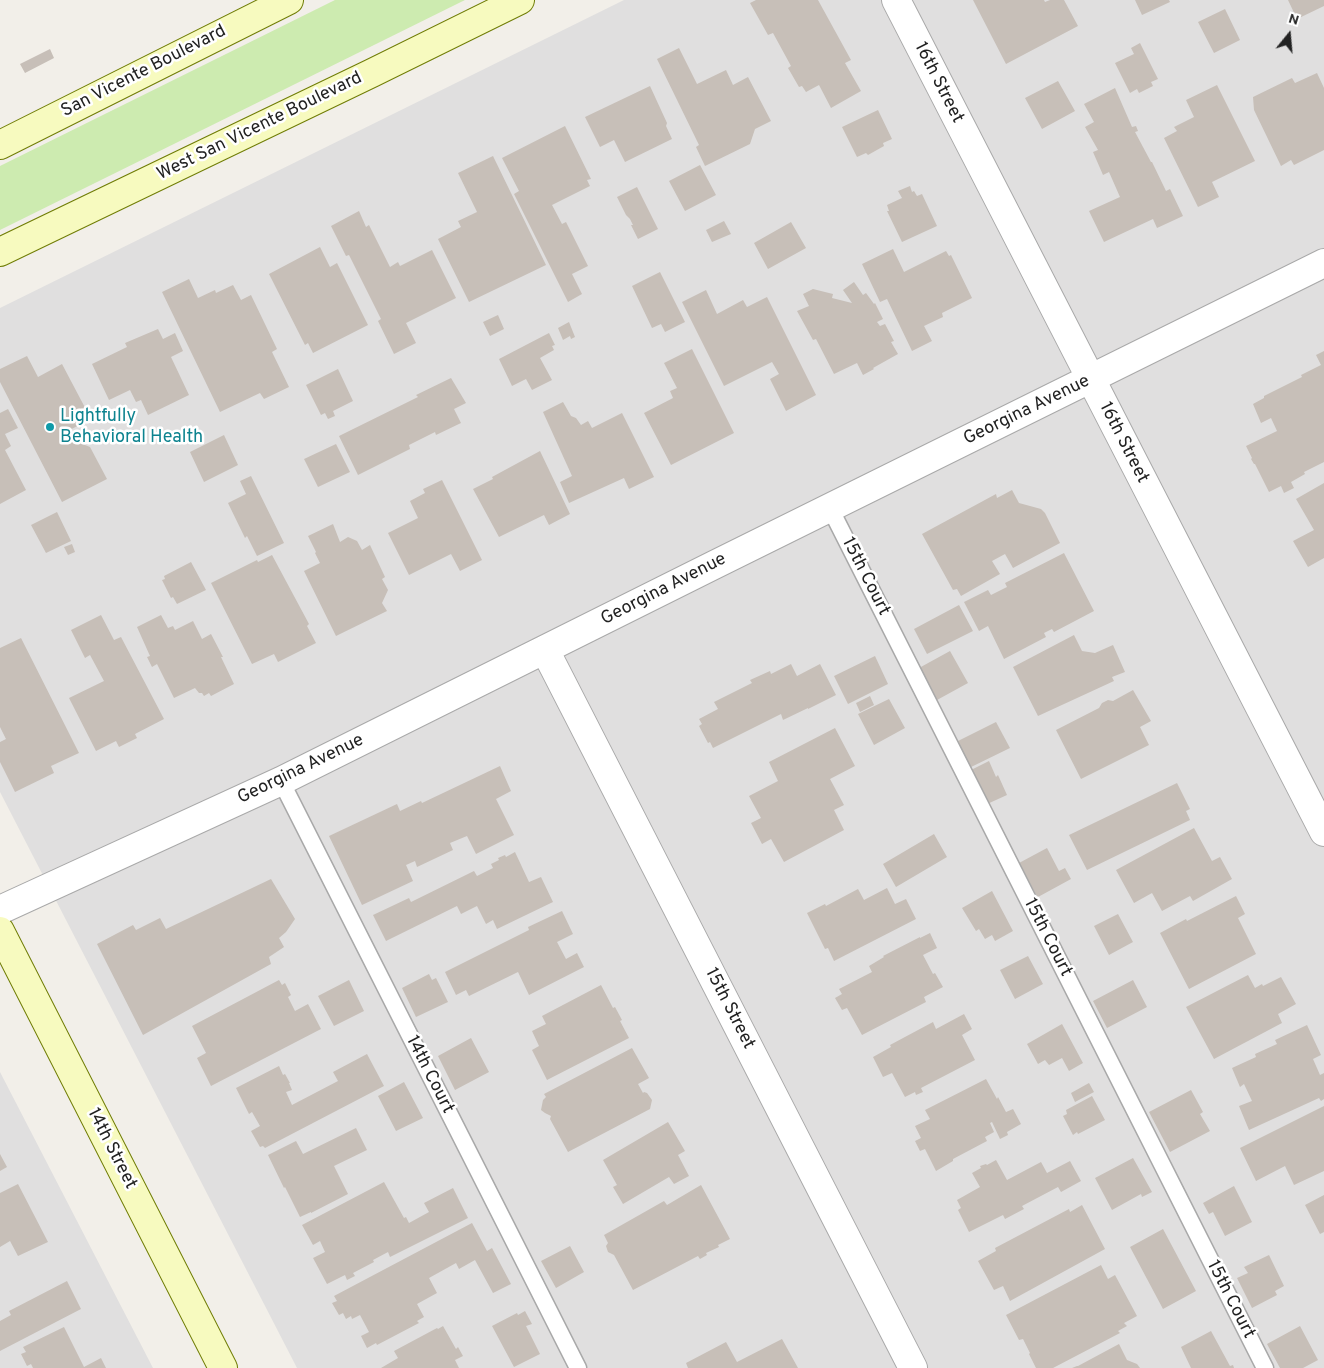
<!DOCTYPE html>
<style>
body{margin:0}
#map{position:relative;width:1324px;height:1368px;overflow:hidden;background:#f2efe9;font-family:Overpass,sans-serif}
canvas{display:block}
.north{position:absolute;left:1264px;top:10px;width:50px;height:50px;-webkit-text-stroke:4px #fff;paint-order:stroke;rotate:17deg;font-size:14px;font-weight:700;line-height:20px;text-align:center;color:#222}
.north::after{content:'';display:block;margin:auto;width:18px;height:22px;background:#222;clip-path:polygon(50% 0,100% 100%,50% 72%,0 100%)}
</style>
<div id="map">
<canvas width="1324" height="1368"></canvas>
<div class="north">N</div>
</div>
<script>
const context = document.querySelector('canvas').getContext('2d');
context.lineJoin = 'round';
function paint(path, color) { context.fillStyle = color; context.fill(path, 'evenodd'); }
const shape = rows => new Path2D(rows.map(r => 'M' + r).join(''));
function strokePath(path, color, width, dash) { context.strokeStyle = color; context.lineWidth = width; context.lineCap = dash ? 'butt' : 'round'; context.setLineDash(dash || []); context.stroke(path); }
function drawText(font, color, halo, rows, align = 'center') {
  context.font = font + ' Overpass,sans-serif'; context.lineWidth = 5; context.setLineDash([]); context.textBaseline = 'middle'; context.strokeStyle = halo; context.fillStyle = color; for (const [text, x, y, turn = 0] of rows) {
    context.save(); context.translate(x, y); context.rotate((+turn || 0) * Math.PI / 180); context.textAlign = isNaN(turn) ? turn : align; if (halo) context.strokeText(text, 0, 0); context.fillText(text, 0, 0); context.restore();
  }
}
const residential = shape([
 [624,0,1324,0,1324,1368,297,1368,0,792,0,308],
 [0,1072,153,1368,0,1368]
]);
const grass = shape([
 [335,0,465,0,0,230,0,166]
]);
const building = shape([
 [756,0,818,0,851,60,845,63,861,91,831,108,819,85,806,92,802,86,799,87,788,68,791,66,773,33,768,35,750,3],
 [973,0,1044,0,1045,2,1050,0,1064,0,1078,26,1006,64],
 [1135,0,1169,0,1170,2,1142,15],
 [1288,0,1324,0,1324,6,1297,19],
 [1225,9,1240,40,1214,53,1198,22],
 [1140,43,1158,79,1151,82,1153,86,1139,93,1137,89,1130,93,1115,63,1134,54,1131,48],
 [679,48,697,84,726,70,733,85,748,77,771,121,755,129,750,144,705,166,696,147,699,145,657,59],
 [50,49,54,58,25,73,20,64],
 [1317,73,1324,88,1324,150,1294,165,1291,160,1281,166,1254,110,1253,97,1292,78,1295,83],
 [1058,81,1075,111,1042,129,1025,98],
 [1217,85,1255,161,1212,182,1219,197,1198,207,1164,138,1177,131,1174,127,1194,117,1186,100],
 [650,86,667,123,666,126,672,139,625,162,614,140,600,147,585,117],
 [1115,88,1132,127,1136,126,1138,131,1135,132,1151,162,1152,162,1166,191,1170,189,1183,216,1157,228,1153,219,1104,242,1089,211,1120,197,1109,172,1103,175,1093,152,1098,150,1085,127,1094,122,1084,104],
 [878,110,892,139,883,143,884,146,868,155,866,153,857,157,842,127],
 [565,126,591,179,587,180,590,186,552,205,562,224,566,222,588,266,572,274,582,294,568,302,514,194,519,191,502,158],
 [493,156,546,265,469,302,438,239,461,227,458,221,477,212,458,173],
 [700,165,716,195,685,211,669,181],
 [910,186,912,192,914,191,917,196,922,194,937,226,902,242,887,211,889,211,887,205,902,198,898,191],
 [637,187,658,229,638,239,631,225,633,225,630,219,626,215,617,197],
 [359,211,366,227,369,225,390,267,398,262,400,266,432,250,456,298,406,323,416,343,394,354,378,321,381,319,349,255,346,256,331,226],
 [724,221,731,234,712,242,706,230],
 [791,222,806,248,768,269,754,243],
 [320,247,330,267,337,263,368,325,313,353,308,343,305,345,269,274],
 [893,249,904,272,946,251,949,256,951,255,972,298,942,313,943,317,924,326,932,341,912,351,887,299,880,302,862,264],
 [660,272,685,322,665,332,661,324,652,328,632,286],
 [189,279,198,298,215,290,216,293,233,285,241,300,251,295,277,349,272,352,289,387,264,399,260,393,220,412,162,292],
 [854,282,863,295,866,293,874,304,875,303,883,319,877,322,880,326,885,324,894,341,891,342,898,354,873,368,874,369,863,375,857,363,834,374,816,339,813,340,797,311,809,306,803,294,813,289,833,294,832,298,852,303,843,290],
 [706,290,717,314,743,300,747,307,767,297,816,395,786,411,770,379,779,374,772,362,724,386,682,302],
 [498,315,504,329,490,336,483,322],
 [569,322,575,337,571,339,570,336,563,340,558,328],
 [158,329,163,339,175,333,183,351,171,357,189,395,148,415,141,400,136,402,130,390,109,400,92,364,127,347,125,343],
 [549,333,555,345,552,346,554,350,540,358,552,380,532,390,526,379,512,386,499,359],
 [692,349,734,433,671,465,644,413,673,398,670,391,677,388,664,363],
 [1324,351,1324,462,1304,472,1305,474,1291,482,1294,488,1284,493,1281,486,1269,492,1255,464,1254,464,1251,459,1252,458,1246,446,1277,431,1271,418,1261,423,1253,404,1264,398,1264,396,1302,377,1301,375,1321,365,1316,355],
 [27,356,38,377,62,364,91,419,60,435,90,447,107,479,62,502,0,382,0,369],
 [338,369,353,401,333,411,335,416,328,419,325,413,321,415,306,385],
 [451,378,466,403,454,409,461,423,436,435,435,432,409,445,410,449,358,475,339,436,418,397,416,395],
 [563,402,571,416,576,418,581,425,588,421,592,428,622,413,654,477,629,489,624,478,569,503,560,482,572,476,543,412],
 [8,409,18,428,5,434,11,446,5,450,26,490,0,504,0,413],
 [224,435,238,465,204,482,190,452],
 [336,444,350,472,318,487,304,459],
 [540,451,570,514,549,525,544,515,499,537,473,489,493,479,492,477],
 [251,476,284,543,257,556,247,536,245,538,228,503,246,494,240,481],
 [442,480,482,560,460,571,451,554,409,575,388,533,418,518,410,501,425,493,423,489],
 [1324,483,1324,558,1308,567,1293,541,1314,530,1296,499],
 [1012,490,1019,503,1041,509,1045,513,1060,543,1013,568,1005,554,992,561,1000,574,961,596,957,589,953,590,922,534,996,494,997,498],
 [57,512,71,541,46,553,31,525],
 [333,524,340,542,348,537,357,541,362,550,370,545,385,577,382,579,388,590,382,603,387,611,336,636,304,571,320,563,315,553,316,552,308,536],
 [72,544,75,552,68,555,64,547],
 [1064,553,1094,611,1054,632,1052,629,1044,633,1046,637,1004,659,988,626,979,631,964,602,988,590,991,595,1007,587,1005,583],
 [272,555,309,624,307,626,316,643,278,662,274,654,252,664,211,583,257,560,258,562],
 [191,562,206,590,177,604,173,597,171,598,162,580,165,579,164,576],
 [959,605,973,631,927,654,914,629],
 [101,615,114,640,121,637,164,719,135,734,137,738,119,747,116,741,96,751,69,698,104,681,90,655,85,658,71,630],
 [161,615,168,628,173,626,175,630,193,621,202,639,211,634,223,657,221,657,234,684,211,696,209,693,204,696,202,693,199,693,195,688,174,698,157,664,152,667,147,657,150,656,137,627],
 [1074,635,1082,651,1095,653,1113,645,1125,672,1112,677,1114,681,1038,716,1013,667],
 [21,638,79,753,51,766,54,773,15,792,0,762,0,742,6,739,0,727,0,648],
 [950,651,968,683,937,700,919,668],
 [875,656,888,684,848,704,834,676],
 [791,664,797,676,820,664,836,695,808,709,808,708,783,720,781,714,713,748,710,742,708,743,699,726,702,724,699,719,718,709,714,702,752,683,750,680,770,671,771,674],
 [1133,690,1151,721,1140,727,1149,745,1081,779,1056,730,1099,708,1102,703,1108,700,1113,701],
 [870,696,874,705,860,712,856,703],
 [889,699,905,728,874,745,858,714],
 [996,722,1010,748,967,769,954,743],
 [835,728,855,766,830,779,844,805,834,810,844,830,784,862,771,839,762,844,751,823,761,818,749,796,778,781,769,762],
 [989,761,996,777,998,775,1007,795,985,805,969,771],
 [500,766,511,791,496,799,514,835,476,854,467,836,450,843,453,850,417,867,415,861,406,865,413,881,362,905,329,836,397,804,400,811,421,801,422,803],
 [1177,783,1190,809,1186,811,1190,820,1087,870,1069,835],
 [1194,828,1212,861,1220,857,1232,879,1193,901,1190,896,1162,911,1152,893,1134,903,1116,870],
 [934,834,947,857,896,887,883,864],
 [1047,848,1059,871,1065,868,1071,879,1038,897,1035,893,1019,863],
 [515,852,529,882,541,877,553,902,497,929,493,920,486,924,477,906,461,914,457,906,386,941,373,915,409,898,411,902,474,871,477,876,493,868,491,864,499,860,498,858,505,855,506,857],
 [271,879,295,919,286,932,279,938,284,947,269,957,271,964,143,1035,97,944,133,925,136,930,160,918,166,929],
 [887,888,895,904,906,899,916,919,834,961,828,948,825,949,807,913,825,904,826,906,858,889,864,900],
 [992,891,1013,931,995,941,992,935,985,939,979,929,976,931,962,908],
 [1236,896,1245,914,1238,918,1256,954,1189,989,1160,933,1186,919,1187,921],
 [562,911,573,934,557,942,566,959,577,953,584,967,529,995,518,972,469,996,466,990,456,995,445,972,529,930,528,927],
 [1118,914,1133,942,1109,955,1094,926],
 [930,933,937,948,923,955,933,974,935,973,943,987,924,997,926,1002,862,1035,847,1008,842,1010,835,998,842,994,839,989,872,972,869,966,884,957,883,956,920,937,920,938],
 [1028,956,1043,984,1015,999,1000,970],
 [429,974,432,980,436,978,448,1002,416,1017,402,988],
 [1248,975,1255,988,1262,984,1263,986,1281,977,1296,1004,1278,1014,1282,1023,1214,1059,1186,1007],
 [279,980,282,985,285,983,291,995,288,997,295,1011,308,1004,321,1029,211,1086,197,1058,206,1053,192,1026],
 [349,980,364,1011,334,1026,318,996],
 [1133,980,1147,1007,1107,1028,1093,1001],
 [601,985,613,1008,615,1007,622,1020,620,1021,629,1038,547,1080,532,1050,539,1046,532,1031,546,1024,542,1016],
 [964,1014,972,1029,962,1035,975,1060,921,1088,923,1092,916,1095,915,1092,905,1097,892,1073,883,1077,873,1057,891,1047,890,1045,933,1022,936,1029],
 [1062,1024,1083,1063,1069,1071,1062,1058,1049,1065,1045,1060,1038,1064,1027,1044],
 [1307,1025,1321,1055,1313,1059,1320,1075,1324,1073,1324,1099,1321,1101,1319,1098,1249,1130,1239,1106,1252,1101,1244,1084,1240,1087,1232,1068,1256,1057,1255,1054,1277,1044,1275,1040],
 [471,1038,489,1072,455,1090,438,1056],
 [632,1048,649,1078,638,1084,643,1093,644,1092,647,1093,652,1100,650,1109,568,1152,550,1119,551,1116,545,1113,541,1110,543,1100,546,1097,544,1094],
 [367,1054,384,1086,265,1148,263,1146,260,1147,251,1131,260,1126,252,1112,249,1114,236,1088,279,1066,283,1075,285,1074,290,1083,289,1083,292,1090,286,1092,292,1105,338,1081,333,1072],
 [986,1079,997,1099,998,1097,1006,1112,1013,1109,1021,1124,1007,1132,1008,1135,1000,1139,992,1122,990,1123,994,1132,985,1137,987,1141,953,1159,953,1161,936,1171,925,1149,920,1151,915,1141,921,1138,915,1126,930,1119,925,1110],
 [404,1082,423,1118,396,1131,378,1096],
 [1089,1083,1094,1092,1075,1102,1071,1093],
 [1191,1090,1203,1112,1200,1114,1210,1131,1170,1152,1149,1112],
 [1092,1096,1105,1120,1078,1134,1077,1132,1073,1135,1063,1116,1067,1114,1066,1110],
 [1324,1106,1324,1171,1294,1185,1285,1166,1256,1181,1240,1148],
 [668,1122,685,1151,678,1155,689,1176,674,1184,669,1177,623,1204,613,1187,617,1185,603,1160],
 [356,1128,367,1150,334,1166,348,1194,311,1213,311,1212,300,1217,285,1187,284,1188,268,1155,296,1141,303,1154],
 [0,1154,7,1167,0,1171],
 [1133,1158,1152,1192,1142,1197,1141,1194,1112,1210,1095,1178],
 [996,1160,1007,1180,1041,1162,1047,1173,1070,1161,1081,1181,1061,1192,1058,1187,1022,1206,1024,1209,1005,1219,1003,1215,969,1232,958,1210,961,1208,957,1200,980,1187,972,1173,981,1168,980,1166,986,1164,987,1165],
 [384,1182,404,1218,406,1217,409,1223,429,1212,424,1203,453,1188,468,1218,390,1257,388,1252,373,1260,374,1262,353,1273,355,1276,347,1280,345,1275,327,1284,313,1258,325,1252,320,1241,313,1245,302,1225],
 [18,1184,48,1242,18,1256,10,1241,0,1247,0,1193],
 [701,1185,730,1239,718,1245,719,1247,706,1253,707,1255,700,1259,698,1256,633,1290,614,1255,608,1252,606,1246,608,1243,604,1235,664,1201,667,1205],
 [1234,1186,1252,1222,1225,1236,1213,1212,1209,1214,1203,1203],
 [1324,1195,1324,1232,1320,1234,1305,1205],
 [1082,1205,1105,1249,1010,1301,1003,1286,994,1290,978,1261,996,1251,995,1248,1069,1209,1070,1212],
 [472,1223,487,1251,492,1248,511,1284,493,1293,475,1260,459,1269,456,1263,429,1278,437,1293,417,1304,424,1317,417,1321,419,1323,377,1345,376,1343,367,1348,361,1336,369,1332,360,1315,352,1319,351,1316,346,1319,343,1313,339,1315,332,1303,337,1301,334,1296],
 [1163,1229,1196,1291,1163,1309,1130,1247],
 [570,1246,584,1272,556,1288,541,1261],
 [1269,1255,1284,1286,1275,1291,1277,1295,1252,1308,1237,1278,1248,1273,1244,1267],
 [1101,1265,1108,1279,1115,1275,1137,1316,1124,1323,1127,1326,1118,1331,1120,1333,1053,1368,1036,1368,1029,1354,1030,1353,1023,1339,1019,1340,1006,1315],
 [67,1281,81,1309,0,1351,0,1321,11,1315,9,1311],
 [525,1311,532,1324,526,1326,540,1354,514,1367,492,1326,517,1313,518,1315],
 [443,1326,456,1349,458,1347,463,1356,455,1360,459,1368,381,1368,398,1358,394,1351,437,1328,438,1329],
 [1300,1326,1318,1360,1303,1368,1280,1368,1267,1344],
 [64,1327,84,1367,101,1358,106,1368,33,1368,31,1364,27,1366,21,1354,26,1352,23,1347],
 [1211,1331,1230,1366,1233,1365,1234,1368,1191,1368,1181,1347],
 [782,1339,798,1368,688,1368,686,1363,726,1342,737,1362],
 [1119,1344,1127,1360,1137,1364,1140,1368,1072,1368,1077,1366,1078,1366]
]);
const lane = shape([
 [830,508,1265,1368],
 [281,781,578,1368]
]);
const street = shape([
 [896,0,1324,832],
 [545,650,913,1368],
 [0,910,281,781,714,565,1324,263]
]);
const secondary = shape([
 [0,145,289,0],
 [0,252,372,73,520,0],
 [0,931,223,1368]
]);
const markers = [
 [50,427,5,"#0f9aa8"]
];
const streetNames = [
 ["San Vicente Boulevard",144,72,-27],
 ["16th Street",938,83,63],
 ["West San Vicente Boulevard",260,127,-26],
 ["Georgina Avenue",1027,411,-26],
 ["16th Street",1123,443,63],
 ["15th Court",865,577,63],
 ["Georgina Avenue",664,590,-27],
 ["Georgina Avenue",301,770,-26],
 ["15th Court",1047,938,63],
 ["15th Street",729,1009,63],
 ["14th Court",429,1075,63],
 ["14th Street",111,1149,63],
 ["15th Court",1230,1300,63]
];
const cultureNames = [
 ["Lightfully",60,417],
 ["Behavioral Health",60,438]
];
paint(residential, '#e0dfdf');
paint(grass, '#cdebb0');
paint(building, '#c7bfb8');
strokePath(lane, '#a9a9a9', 19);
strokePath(street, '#a9a9a9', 30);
strokePath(secondary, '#707d05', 30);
strokePath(lane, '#fff', 16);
strokePath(street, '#fff', 28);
strokePath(secondary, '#f7fabf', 28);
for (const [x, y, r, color] of markers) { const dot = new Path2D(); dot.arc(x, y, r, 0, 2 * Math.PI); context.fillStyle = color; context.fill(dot); strokePath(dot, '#fff', 2); }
drawText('18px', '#222', '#fff', streetNames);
drawText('18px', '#0d838f', '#fff', cultureNames, 'left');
</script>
